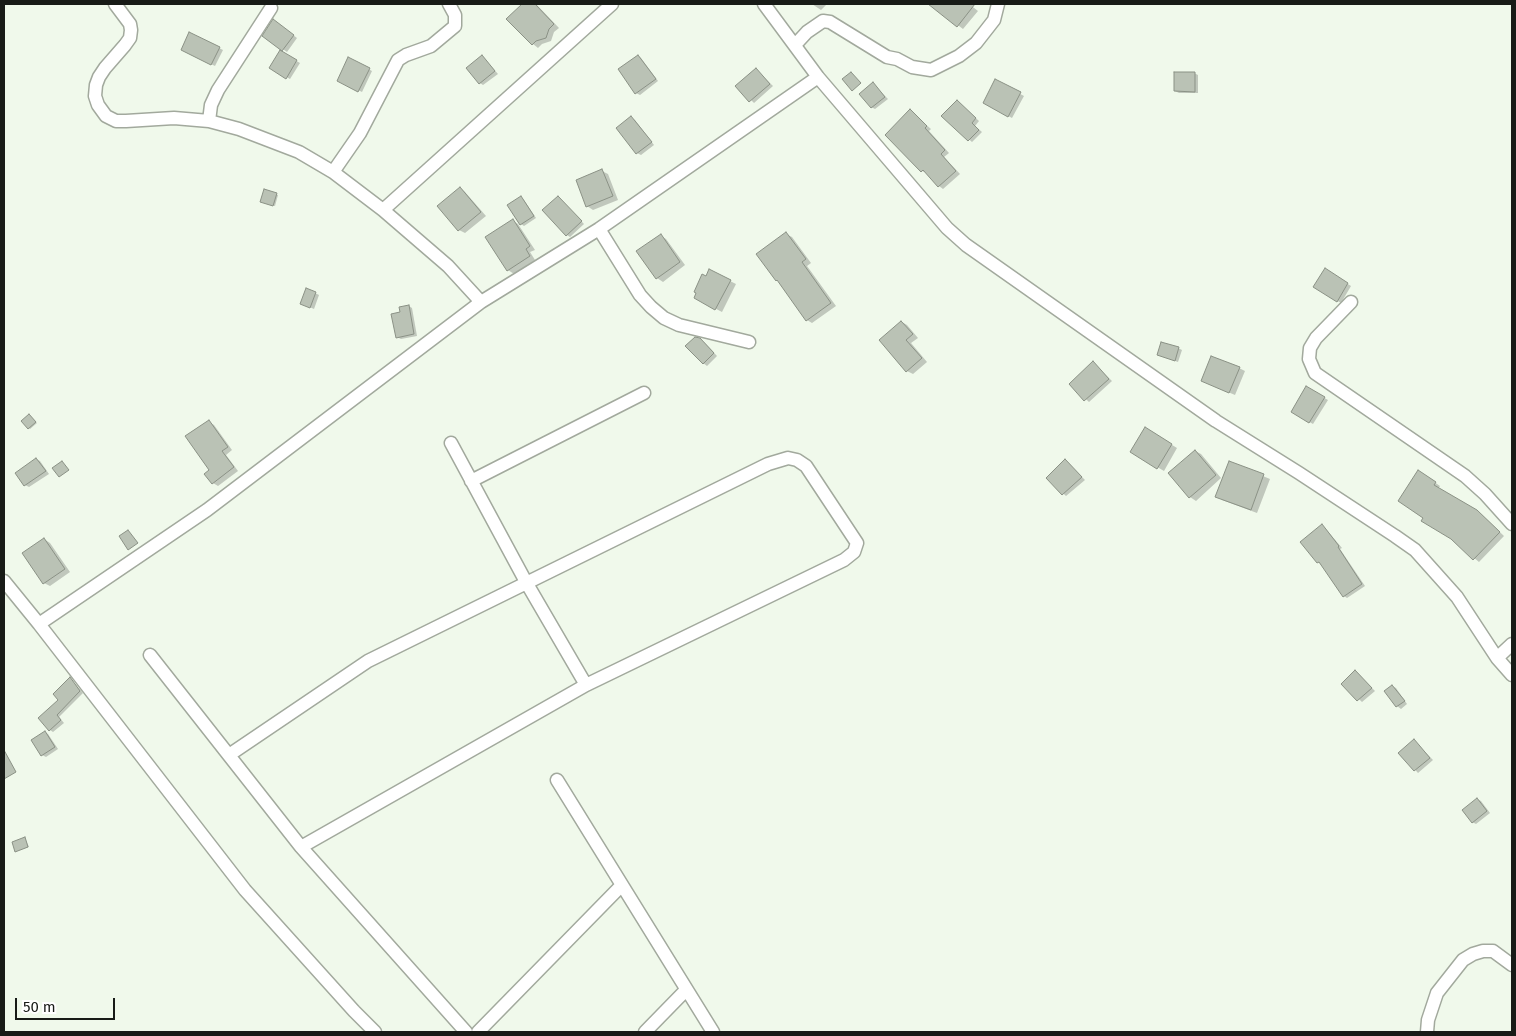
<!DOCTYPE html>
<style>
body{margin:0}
#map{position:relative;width:1516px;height:1036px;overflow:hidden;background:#f0f9eb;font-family:"Fira Sans",sans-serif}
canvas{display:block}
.frame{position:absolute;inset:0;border:5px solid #181b17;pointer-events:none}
.scale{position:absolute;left:15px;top:998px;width:100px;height:22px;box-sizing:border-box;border:2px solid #181b17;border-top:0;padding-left:6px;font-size:15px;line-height:18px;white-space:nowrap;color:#181b17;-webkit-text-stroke:4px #fff;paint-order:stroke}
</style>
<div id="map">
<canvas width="1516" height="1036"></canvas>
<div class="frame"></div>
<div class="scale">50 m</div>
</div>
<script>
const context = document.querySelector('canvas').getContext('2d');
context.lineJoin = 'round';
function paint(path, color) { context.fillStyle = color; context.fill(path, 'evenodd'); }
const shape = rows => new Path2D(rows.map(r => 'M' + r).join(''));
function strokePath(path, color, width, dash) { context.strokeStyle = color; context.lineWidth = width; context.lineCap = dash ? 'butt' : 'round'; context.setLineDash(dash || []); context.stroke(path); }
const shadow = shape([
 [524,4,536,4,559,28,554,32,551,41,542,44,538,48,533,44,508,19],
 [812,4,827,4,821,10],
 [930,4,969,4,978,11,963,29],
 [277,23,297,38,287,52,264,36],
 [219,48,223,50,215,66,186,52],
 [281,52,300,63,290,79,271,68],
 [482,56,498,74,483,85,480,83],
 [638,56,641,58,658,81,640,95,636,93],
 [349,59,372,71,362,92,338,80],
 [756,70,773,86,754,103,737,86],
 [1194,73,1198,75,1198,93,1179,93,1175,91],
 [996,81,1024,96,1012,118,984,103],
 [873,84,888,99,875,109,871,107],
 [960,104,979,121,975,126,982,132,972,142,943,116],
 [910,111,931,129,929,131,949,153,944,157,960,174,943,189,939,186,927,173,922,171],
 [631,118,635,120,654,145,641,155,637,153,617,129],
 [602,171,608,174,618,200,593,210,587,206],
 [460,188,465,192,486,216,465,233,459,230,439,206],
 [265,191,278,195,275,206,263,202],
 [558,197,584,224,570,237,567,235],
 [521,198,524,200,536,218,524,226,521,224],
 [513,221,518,224,535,250,530,252,535,260,514,274,508,270],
 [786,234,792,237,811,263,807,266,836,306,812,323,807,320,780,282,776,280],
 [661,236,666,239,685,265,663,282,657,278],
 [1325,270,1351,286,1341,303,1314,287],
 [730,281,736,284,722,312,701,301],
 [315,293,319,295,314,309,305,305],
 [409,306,412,308,417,336,401,339,397,337,401,313],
 [902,322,907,325,918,338,911,343,927,362,913,374,907,371],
 [704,342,717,356,707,366,703,363],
 [1178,348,1182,350,1178,362,1158,355],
 [1093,363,1112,381,1089,402,1070,384],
 [1239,368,1245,371,1235,395,1209,384],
 [1307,388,1328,400,1313,424,1292,412],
 [30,416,37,423,30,429,23,421],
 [209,422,214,425,232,450,226,455,238,471,218,486,213,483,211,470],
 [1146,429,1177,448,1164,471,1132,452],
 [1195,451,1201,454,1221,478,1196,501,1190,497,1169,473],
 [36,459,40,461,49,474,29,487,25,485,17,473],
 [1066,461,1085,480,1066,496,1047,478],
 [1229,462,1270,479,1257,513,1222,500],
 [1424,475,1440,486,1438,489,1482,515,1504,536,1479,562,1425,517],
 [1322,526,1325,528,1342,548,1340,549,1365,586,1347,598,1344,596,1322,565,1318,562],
 [44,539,50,543,70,572,50,586,44,583],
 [1356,672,1375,691,1362,702,1343,684],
 [70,678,83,693,59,717,64,723,53,732,50,730],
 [1392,686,1396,688,1407,704,1401,709,1397,706,1386,691],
 [45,732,48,734,58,749,46,757,42,755],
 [1414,741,1433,760,1418,773,1400,753],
 [1477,799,1481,801,1490,813,1476,824,1472,822],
 [25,838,29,847,16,851]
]);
const building = shape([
 [522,4,535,4,554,24,549,29,546,38,536,41,532,45,506,19,522,4],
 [928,4,975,4,957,27,928,4],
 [273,19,294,35,282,51,262,36,273,19],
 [189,32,220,47,211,65,181,50,189,32],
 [280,50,297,60,286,79,269,68,280,50],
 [482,55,495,71,479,84,466,68,482,55],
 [638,55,656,79,635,94,618,69,638,55],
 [348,57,370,68,358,92,337,81,348,57],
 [756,68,770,84,749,102,735,86,756,68],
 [851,72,861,83,852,91,842,79,851,72],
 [1174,72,1195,72,1195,92,1174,91,1174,72],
 [995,79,1021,92,1008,117,983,103,995,79],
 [873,82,885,97,871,108,859,94,873,82],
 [957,100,976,118,972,123,979,130,968,141,941,116,957,100],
 [910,109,927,126,925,128,945,150,941,154,956,171,938,187,923,170,921,172,885,135,910,109],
 [631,116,652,142,636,154,616,128,631,116],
 [602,169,613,196,586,207,576,180,602,169],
 [460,187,481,212,458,231,437,206,460,187],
 [264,189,277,193,273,206,260,202,264,189],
 [521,196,534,216,520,225,507,205,521,196],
 [558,196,582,221,566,236,542,210,558,196],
 [513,219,530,246,526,249,530,256,507,271,485,237,513,219],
 [786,232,806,259,802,262,831,303,806,321,777,280,776,281,756,254,786,232],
 [661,234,680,262,656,279,636,251,661,234],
 [1325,268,1348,283,1337,302,1313,287,1325,268],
 [709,269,731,280,715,310,694,298,696,293,694,292,702,274,706,276,709,269],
 [306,288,316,292,310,308,300,304,306,288],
 [409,305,414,334,396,338,391,314,400,312,399,307,409,305],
 [901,321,913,334,906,340,922,358,906,372,879,340,901,321],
 [695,337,700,338,714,353,703,364,685,346,695,337],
 [1161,342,1179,347,1175,361,1157,355,1161,342],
 [1211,356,1240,367,1229,393,1201,381,1211,356],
 [1093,361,1109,379,1084,401,1069,384,1093,361],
 [1306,386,1325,397,1309,423,1291,412,1306,386],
 [29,414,36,422,28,429,21,421,29,414],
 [209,420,228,447,222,451,234,467,212,484,204,474,209,470,185,436,209,420],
 [1145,427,1172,444,1157,469,1130,452,1145,427],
 [1195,450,1216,475,1189,498,1168,473,1195,450],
 [36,458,46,471,24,486,15,473,36,458],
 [1065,459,1082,477,1062,495,1046,478,1065,459],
 [62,461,69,470,59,477,52,468,62,461],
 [1229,461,1264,474,1251,510,1215,497,1229,461],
 [1418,470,1436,482,1434,485,1477,510,1500,532,1473,560,1451,539,1421,521,1423,518,1398,501,1418,470],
 [1322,524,1339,546,1338,547,1362,584,1343,597,1319,562,1317,563,1300,542,1322,524],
 [128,530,138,543,128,550,119,536,128,530],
 [44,538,65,569,43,584,22,553,44,538],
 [1355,670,1372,688,1357,701,1341,684,1355,670],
 [70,677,80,691,57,715,61,720,49,731,38,718,58,700,53,694,70,677],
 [1392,685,1405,701,1396,707,1384,691,1392,685],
 [45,731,55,747,41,756,31,740,45,731],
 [1414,739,1430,758,1414,771,1398,753,1414,739],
 [4,750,16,772,4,779,4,750],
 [1477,798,1487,811,1472,823,1462,810,1477,798],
 [25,837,28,847,15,852,12,842,25,837]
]);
const minor = shape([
 [115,4,130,24,131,30,130,38,125,45,105,68,99,77,96,85,95,96,98,105,106,116,116,121,126,121,174,118,209,121,239,129,299,152,333,172,383,210,448,266,481,302],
 [764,4,818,77,947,228,966,245,1216,421,1299,473,1395,536,1415,550,1457,597,1497,658,1512,675],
 [795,45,807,32,823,21,830,22,887,57,897,59,912,67,931,70,959,56,976,43,994,20,998,4],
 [209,121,211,105,218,90,271,8],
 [333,172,360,133,398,60,406,55,431,46,455,26,455,15,449,4],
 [383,210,612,4],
 [599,229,640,295,651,307,664,318,679,325,749,342],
 [1351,302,1316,338,1310,348,1309,359,1315,373,1465,476,1485,494,1512,524],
 [451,443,526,582,586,685],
 [471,481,644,393],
 [4,581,39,624,245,890,354,1011,375,1032],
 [39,624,207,510,481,302,599,229,818,77],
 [150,655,301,847,466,1032],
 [1497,658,1512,644],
 [229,755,368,661,768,464,788,458,797,460,806,466,857,543,854,552,844,560,586,685,301,847],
 [557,780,713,1032],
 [478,1032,621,886],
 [645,1032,686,990],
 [1427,1032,1428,1020,1437,993,1463,960,1473,954,1483,951,1493,951,1512,965]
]);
paint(shadow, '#0003');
paint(building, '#bac2b5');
strokePath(building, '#8a9185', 1);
strokePath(minor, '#a2a99d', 15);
strokePath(minor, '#fff', 12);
</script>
